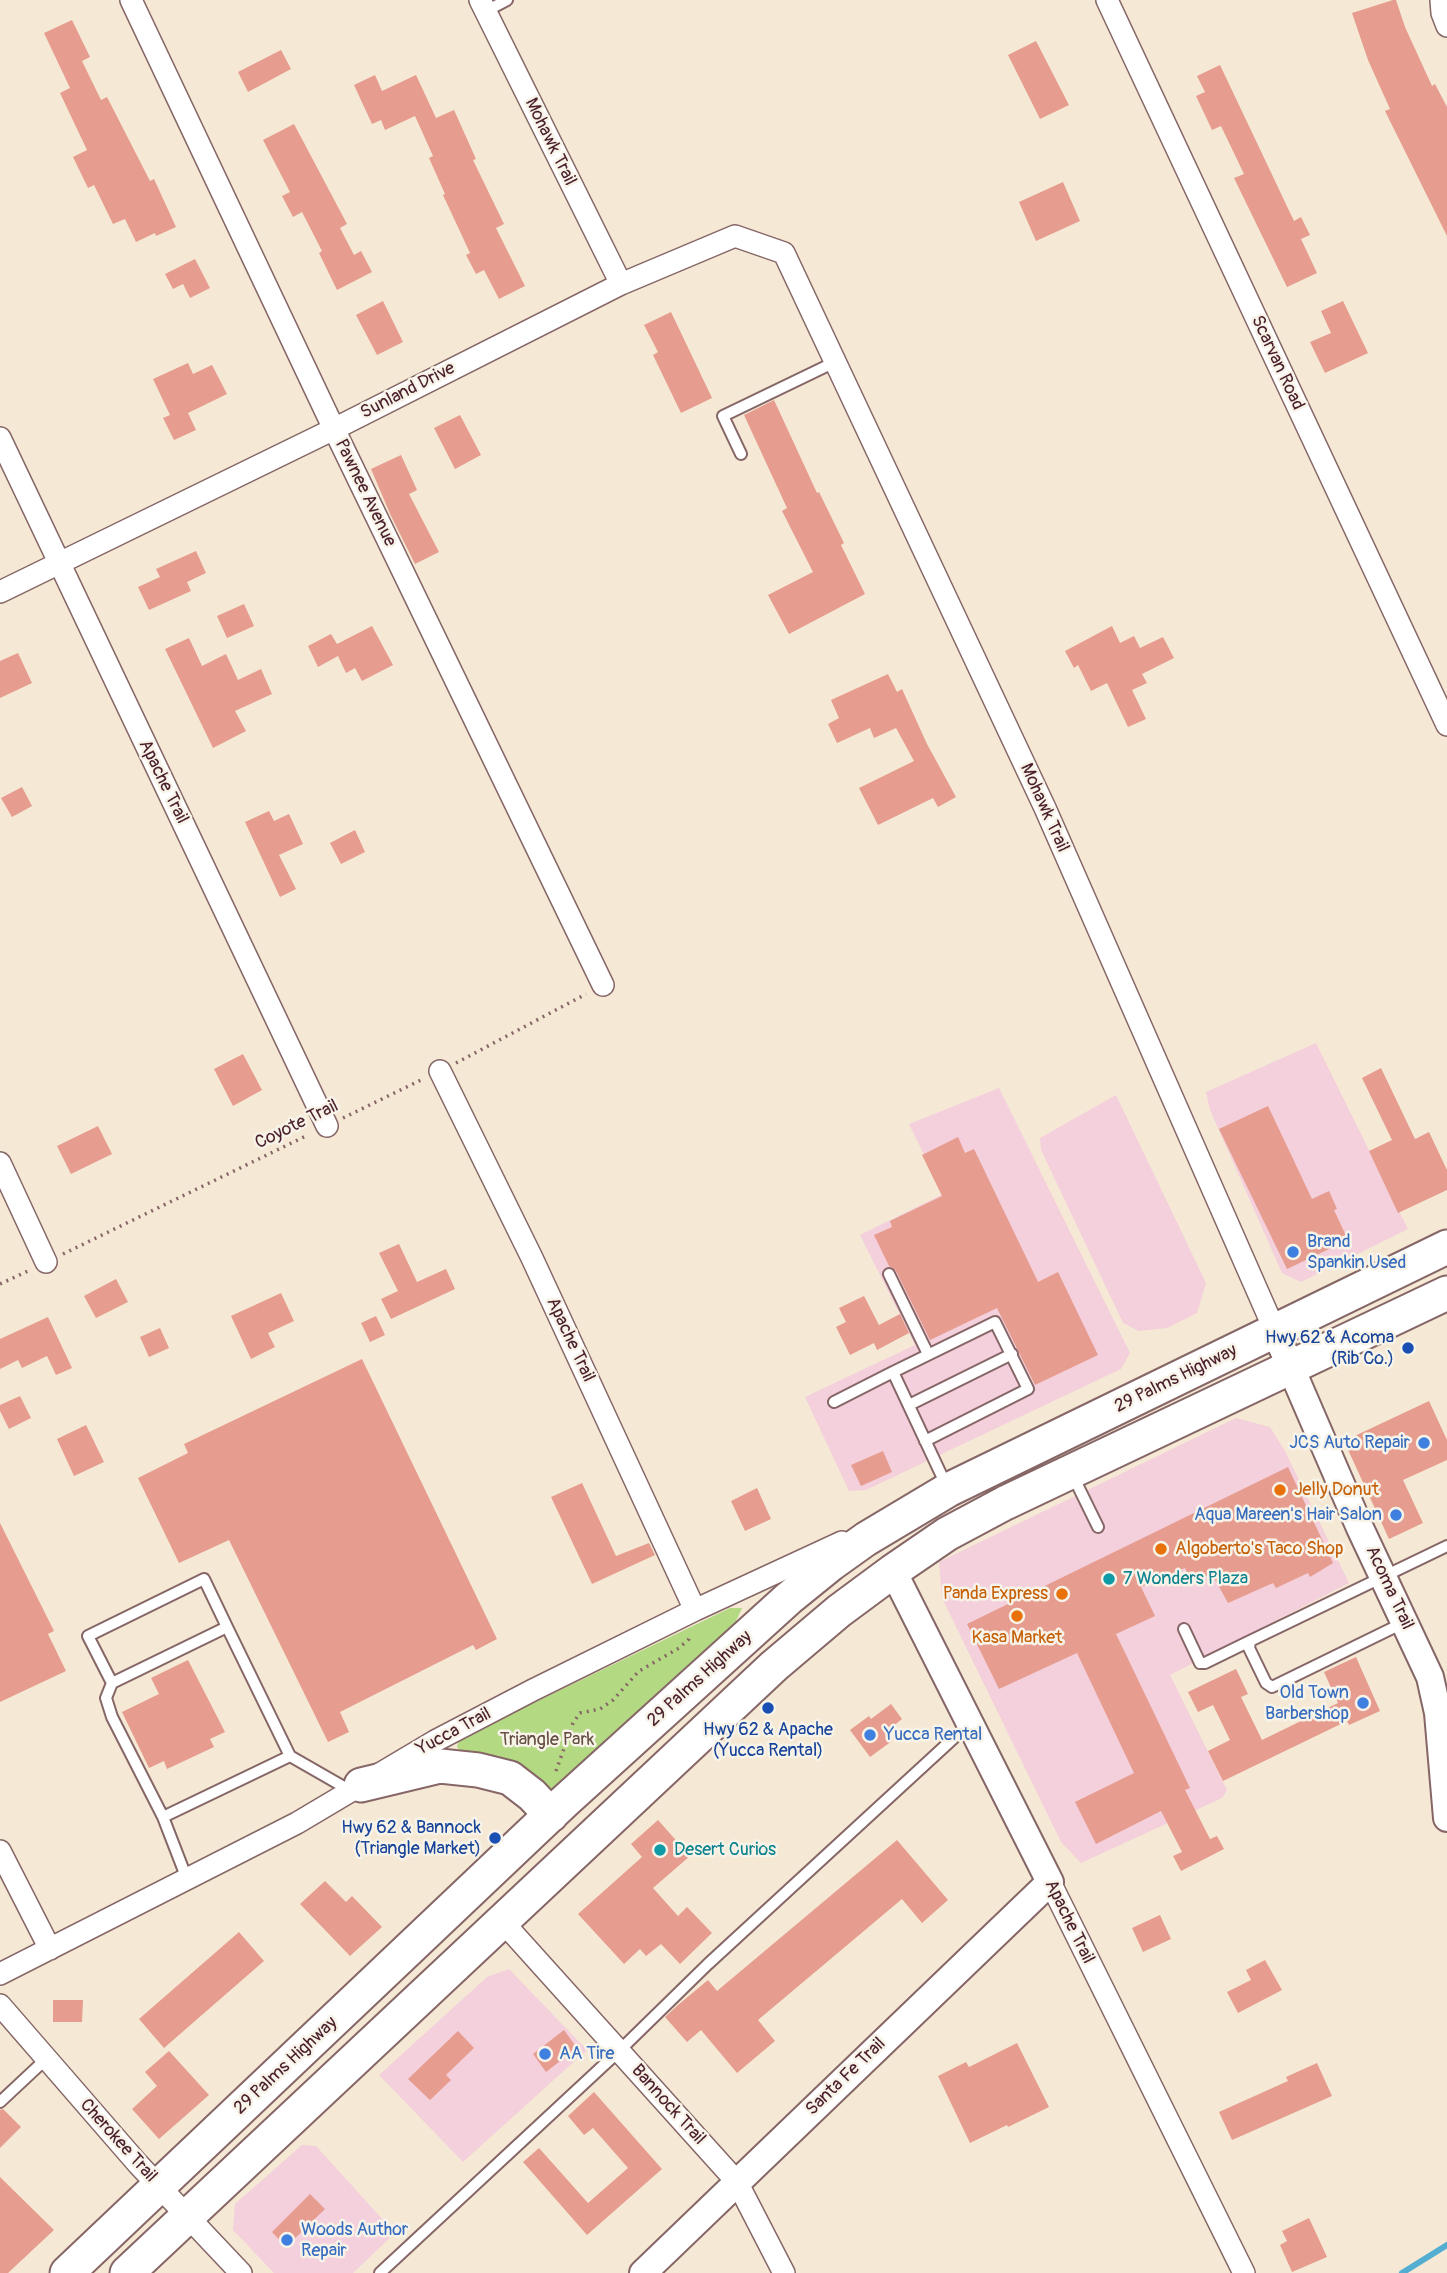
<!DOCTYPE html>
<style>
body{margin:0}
canvas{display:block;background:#f5e9d5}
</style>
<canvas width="1447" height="2273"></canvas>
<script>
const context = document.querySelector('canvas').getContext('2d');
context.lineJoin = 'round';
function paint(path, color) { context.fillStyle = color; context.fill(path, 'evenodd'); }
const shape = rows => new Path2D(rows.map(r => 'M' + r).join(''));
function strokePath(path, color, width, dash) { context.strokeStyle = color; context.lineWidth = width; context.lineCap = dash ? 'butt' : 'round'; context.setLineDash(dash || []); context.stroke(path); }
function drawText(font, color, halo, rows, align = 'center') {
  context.font = font + ' Pangolin,sans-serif'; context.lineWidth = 5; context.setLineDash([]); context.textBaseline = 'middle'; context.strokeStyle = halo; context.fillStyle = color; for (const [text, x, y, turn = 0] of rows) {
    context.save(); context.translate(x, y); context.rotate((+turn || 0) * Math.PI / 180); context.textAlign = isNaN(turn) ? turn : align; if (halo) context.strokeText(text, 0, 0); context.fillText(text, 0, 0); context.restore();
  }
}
const built = shape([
 [1316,1043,1408,1229,1301,1282,1282,1273,1210,1110,1206,1092],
 [999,1088,1130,1353,1121,1369,866,1490,849,1491,805,1397,915,1345,860,1235,943,1194,909,1124],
 [1116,1095,1206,1283,1197,1313,1167,1328,1139,1331,1123,1323,1041,1150,1040,1138],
 [1236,1418,1270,1427,1285,1451,1349,1583,1170,1675,1227,1790,1222,1798,1081,1863,1061,1842,942,1598,939,1562],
 [509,1969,587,2050,463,2162,379,2075,487,1977],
 [302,2145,316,2146,395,2233,353,2273,274,2273,233,2230,235,2204]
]);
const green = shape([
 [730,1608,742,1608,735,1623,546,1794,464,1756,457,1747,459,1739]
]);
const stream = shape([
 [1402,2273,1447,2245]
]);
const building = shape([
 [1393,0,1396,0,1405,27,1432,86,1435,84,1447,107,1447,236,1385,111,1390,109,1368,60,1352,13],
 [72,20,90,57,82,61,101,100,107,97,150,181,154,179,176,227,156,236,155,233,136,242,125,219,113,224,94,185,88,188,73,157,87,150,60,93,70,88,44,33],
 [1036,41,1069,105,1040,119,1008,55],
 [281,50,291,69,248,92,238,72],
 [1220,65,1294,221,1301,217,1310,235,1301,239,1317,273,1287,287,1234,178,1244,174,1221,126,1212,130,1196,96,1205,92,1197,76],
 [375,75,382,91,416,75,436,118,454,110,476,159,473,160,504,224,496,228,525,286,499,299,484,270,476,274,466,255,470,253,443,195,445,194,429,158,433,156,415,116,385,130,381,120,372,124,354,85],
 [294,124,347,224,340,228,354,255,361,251,372,272,337,290,319,253,322,251,302,212,293,217,282,196,290,192,263,140],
 [1063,182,1080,221,1036,241,1019,202],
 [195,259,210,288,190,298,183,284,173,289,165,274],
 [383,301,403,342,377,355,356,315],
 [1343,301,1368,353,1325,373,1310,342,1331,333,1321,311],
 [671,312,712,398,681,413,653,355,658,352,644,325],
 [188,363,193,374,212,365,227,394,188,413,196,430,174,440,163,418,170,415,153,379],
 [774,400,817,493,819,492,844,543,841,545,865,594,789,634,768,595,813,572,782,511,787,508,744,415],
 [460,415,481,455,455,469,434,428],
 [401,455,417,490,409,494,439,552,415,564,391,516,371,469],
 [196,551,206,573,187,582,191,591,149,610,138,587,160,577,156,569],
 [244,604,254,626,227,638,217,616],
 [372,626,393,665,362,681,355,668,346,673,338,656,318,667,308,646,331,634,337,644],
 [1112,626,1120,643,1134,636,1140,648,1163,637,1174,658,1142,674,1147,683,1132,690,1146,719,1128,727,1107,683,1091,691,1078,665,1074,668,1065,651],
 [189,638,202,666,226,654,238,680,261,669,272,694,235,711,246,731,213,748,165,649],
 [18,653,32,683,0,698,0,661],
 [888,674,897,692,902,689,927,744,956,797,938,807,933,798,878,825,859,788,914,761,896,728,874,738,870,728,837,743,828,724,839,718,831,700],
 [22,787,32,806,12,817,1,798],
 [269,811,274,821,289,814,303,844,279,855,296,889,280,897,245,822],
 [355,830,365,852,341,864,330,843],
 [243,1054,262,1090,233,1106,214,1069],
 [1381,1068,1415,1139,1429,1132,1447,1170,1447,1190,1398,1213,1369,1151,1392,1140,1362,1078],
 [1268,1106,1312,1199,1329,1191,1337,1209,1334,1210,1348,1240,1287,1269,1219,1129],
 [98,1126,112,1154,71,1174,57,1146],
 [958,1137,965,1153,974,1149,1038,1282,1058,1272,1098,1355,1035,1385,997,1308,930,1340,896,1271,889,1266,874,1235,892,1227,890,1221,942,1196,922,1155],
 [399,1244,417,1282,446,1269,455,1289,391,1319,381,1299,398,1291,379,1253],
 [116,1279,128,1302,96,1318,84,1296],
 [281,1293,294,1321,268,1333,275,1347,251,1359,231,1316],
 [864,1296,879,1325,900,1314,909,1333,877,1350,874,1343,850,1355,836,1327,846,1322,839,1308],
 [376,1316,385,1335,370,1342,361,1323],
 [48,1317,72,1368,56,1375,47,1356,22,1368,18,1360,0,1369,0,1339],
 [160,1328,169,1348,149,1357,140,1337],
 [362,1359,497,1639,476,1650,473,1645,340,1712,349,1732,328,1742,229,1540,179,1563,138,1478,188,1453,184,1444],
 [20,1396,31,1418,9,1429,0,1411,0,1405],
 [1429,1401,1447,1440,1447,1460,1403,1480,1423,1523,1389,1539,1344,1441],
 [86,1425,104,1462,74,1476,57,1439],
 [883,1451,892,1472,861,1486,851,1465],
 [1288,1467,1333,1563,1310,1577,1308,1573,1276,1588,1273,1583,1228,1603,1212,1574,1191,1581,1185,1568,1141,1587,1155,1616,1116,1634,1190,1788,1185,1790,1210,1839,1217,1836,1224,1849,1181,1871,1173,1856,1182,1852,1161,1811,1096,1844,1075,1802,1134,1773,1077,1653,999,1689,967,1624],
 [582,1483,616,1556,649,1543,655,1555,592,1584,551,1497],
 [757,1488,771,1519,745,1531,731,1501],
 [0,1523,54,1631,48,1634,66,1671,0,1702],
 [1356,1657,1380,1711,1349,1725,1347,1721,1223,1781,1208,1751,1230,1740,1213,1705,1198,1712,1188,1692,1236,1669,1248,1694,1241,1697,1262,1740,1338,1703,1324,1672],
 [188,1660,225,1732,210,1739,214,1747,167,1769,164,1761,149,1768,122,1712,159,1694,151,1678],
 [891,1704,902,1719,886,1732,892,1741,870,1757,850,1730,869,1716,871,1719],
 [658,1820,690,1856,653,1888,678,1916,687,1907,712,1933,680,1964,661,1944,646,1956,640,1949,624,1964,578,1914,642,1857,631,1844],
 [897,1840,948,1900,922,1923,902,1899,758,2020,775,2041,737,2073,701,2030,687,2042,665,2017,678,2005,708,1980,717,1991],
 [325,1881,346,1902,352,1896,382,1927,350,1956,300,1904],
 [1160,1915,1171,1939,1143,1952,1132,1928],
 [239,1932,264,1961,164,2048,139,2019],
 [1265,1960,1282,1990,1238,2013,1227,1992,1251,1980,1246,1970],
 [53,2000,83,2000,82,2022,53,2022],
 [564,2030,577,2048,546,2072,533,2054],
 [458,2031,474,2048,446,2075,451,2080,430,2100,408,2079],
 [1017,2043,1049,2107,1008,2127,1007,2125,970,2143,938,2076,966,2062,969,2067],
 [169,2051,209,2095,159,2139,132,2109,157,2086,145,2072],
 [1317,2063,1332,2096,1232,2140,1219,2112,1288,2081,1286,2077],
 [594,2092,662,2169,587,2235,523,2162,539,2148,588,2203,628,2168,593,2128,584,2135,568,2116],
 [3,2109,21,2127,0,2148,0,2110],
 [0,2177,54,2230,8,2273,0,2273],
 [310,2194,325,2209,286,2247,272,2232],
 [1309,2218,1327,2257,1292,2272,1280,2245,1287,2241,1282,2231]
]);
const path = shape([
 [456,1063,586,994],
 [343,1118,421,1080],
 [63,1254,308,1135],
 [0,1284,28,1271],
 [556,1771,573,1723,580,1713,600,1709,613,1700,639,1671,679,1648,689,1639,690,1635]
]);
const service = shape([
 [486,11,507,0],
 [741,454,723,416,835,362],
 [889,1274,928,1354],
 [834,1402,893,1372],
 [909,1405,1012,1354],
 [925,1441,1028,1389,995,1322,893,1372,947,1487],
 [1073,1476,1098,1527],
 [1403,1623,1272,1687,1266,1683,1249,1648,1250,1641,1447,1546],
 [1184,1629,1200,1663,1205,1663,1250,1641],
 [112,1683,88,1636,204,1579,227,1627],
 [290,1756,351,1791],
 [163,1817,290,1756,227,1627,112,1683,106,1698,112,1717,163,1817,187,1879],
 [0,2102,46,2059],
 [380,2273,619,2051,708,1964,969,1724]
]);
const minor = shape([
 [131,0,334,429,603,985],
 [480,0,621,284],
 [1107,0,1447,725],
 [1441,0,1442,13,1447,26],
 [0,438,327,1126],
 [0,592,334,429,621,284,735,236,784,253,1045,808,1275,1331],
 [440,1071,532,1258,695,1610],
 [0,1163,46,1262],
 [0,1851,50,1949],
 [1050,1882,1244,2273],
 [502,1921,737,2182,784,2273],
 [0,1974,297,1823,435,1741,533,1690,695,1610,842,1542],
 [0,2005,138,2164,241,2273]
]);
const tertiary = shape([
 [1275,1331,1360,1528,1430,1677,1438,1713,1447,1818],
 [643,2273,1050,1882,893,1571]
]);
const primary = shape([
 [361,1785,440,1766,478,1770,510,1778,532,1795,551,1815],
 [67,2273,564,1802,789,1598,831,1564,866,1539,948,1490,1447,1247],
 [127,2273,774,1666,839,1611,893,1571,947,1534,1005,1503,1447,1293]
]);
const markers = [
 [1293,1252,7,"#3f7fe0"],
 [1408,1348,7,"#1a4fb4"],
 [1424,1443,7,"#3f7fe0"],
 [1280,1490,7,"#e8710a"],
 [1396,1515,7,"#3f7fe0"],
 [1161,1549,7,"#e8710a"],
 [1109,1579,7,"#0f9aa8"],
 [1062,1594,7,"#e8710a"],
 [1017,1616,7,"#e8710a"],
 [1363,1703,7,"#3f7fe0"],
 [768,1708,7,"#1a4fb4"],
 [870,1735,7,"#3f7fe0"],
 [495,1838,7,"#1a4fb4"],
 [660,1850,7,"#0f9aa8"],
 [545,2054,7,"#3f7fe0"],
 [287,2240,7,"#3f7fe0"]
];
const streetNames = [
 ["Mohawk Trail",550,142,64],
 ["Scarvan Road",1277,363,65],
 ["Sunland Drive",408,391,-27],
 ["Pawnee Avenue",365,493,64],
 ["Apache Trail",163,782,64],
 ["Mohawk Trail",1044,808,66],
 ["Coyote Trail",297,1125,-26],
 ["Apache Trail",570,1340,65],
 ["29 Palms Highway",1176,1379,-26],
 ["Acoma Trail",1389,1588,65],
 ["29 Palms Highway",700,1679,-42],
 ["Yucca Trail",454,1732,-28],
 ["Apache Trail",1069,1922,64],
 ["29 Palms Highway",286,2066,-43],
 ["Santa Fe Trail",846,2077,-44],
 ["Bannock Trail",668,2105,48],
 ["Cherokee Trail",118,2141,48]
];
const shopNames = [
 ["Brand",1307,1242],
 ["Spankin Used",1307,1263],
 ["JCS Auto Repair",1410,1443,"right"],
 ["Aqua Mareen's Hair Salon",1382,1515,"right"],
 ["Old Town",1349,1693,"right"],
 ["Barbershop",1349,1714,"right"],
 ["Yucca Rental",884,1735],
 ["AA Tire",559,2054],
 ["Woods Author",301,2230],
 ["Repair",301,2251]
];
const transitNames = [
 ["Hwy 62 & Acoma",1394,1338],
 ["(Rib Co.)",1394,1359],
 ["Hwy 62 & Apache",768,1730,"center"],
 ["(Yucca Rental)",768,1751,"center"],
 ["Hwy 62 & Bannock",481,1828],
 ["(Triangle Market)",481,1849]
];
const foodNames = [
 ["Jelly Donut",1294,1490],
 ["Algoberto's Taco Shop",1175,1549],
 ["Panda Express",1048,1594,"right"],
 ["Kasa Market",1017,1638,"center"]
];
const cultureNames = [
 ["7 Wonders Plaza",1123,1579],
 ["Desert Curios",674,1850]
];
const parkNames = [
 ["Triangle Park",547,1740]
];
paint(built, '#f4cfdc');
paint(green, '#b3d983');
strokePath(stream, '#53aed1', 6);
paint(building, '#e69c8e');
strokePath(service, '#866666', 14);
strokePath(minor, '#866666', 24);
strokePath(tertiary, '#866666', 30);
strokePath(primary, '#866666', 37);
strokePath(path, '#866666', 3.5, [2, 5]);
strokePath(service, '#fff', 10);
strokePath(minor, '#fff', 21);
strokePath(tertiary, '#fff', 26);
strokePath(primary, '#fff', 33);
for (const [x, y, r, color] of markers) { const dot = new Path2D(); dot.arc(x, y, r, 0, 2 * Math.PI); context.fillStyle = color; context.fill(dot); strokePath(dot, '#f7f3e8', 2.5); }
drawText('18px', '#4a1f2b', '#f7f3e8', streetNames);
drawText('18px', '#366cbe', '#f7f3e8', shopNames, 'left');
drawText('18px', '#164399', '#f7f3e8', transitNames, 'right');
drawText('18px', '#c56008', '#f7f3e8', foodNames, 'left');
drawText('18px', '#0d838f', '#f7f3e8', cultureNames, 'left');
drawText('18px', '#644e41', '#f7f3e8', parkNames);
</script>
